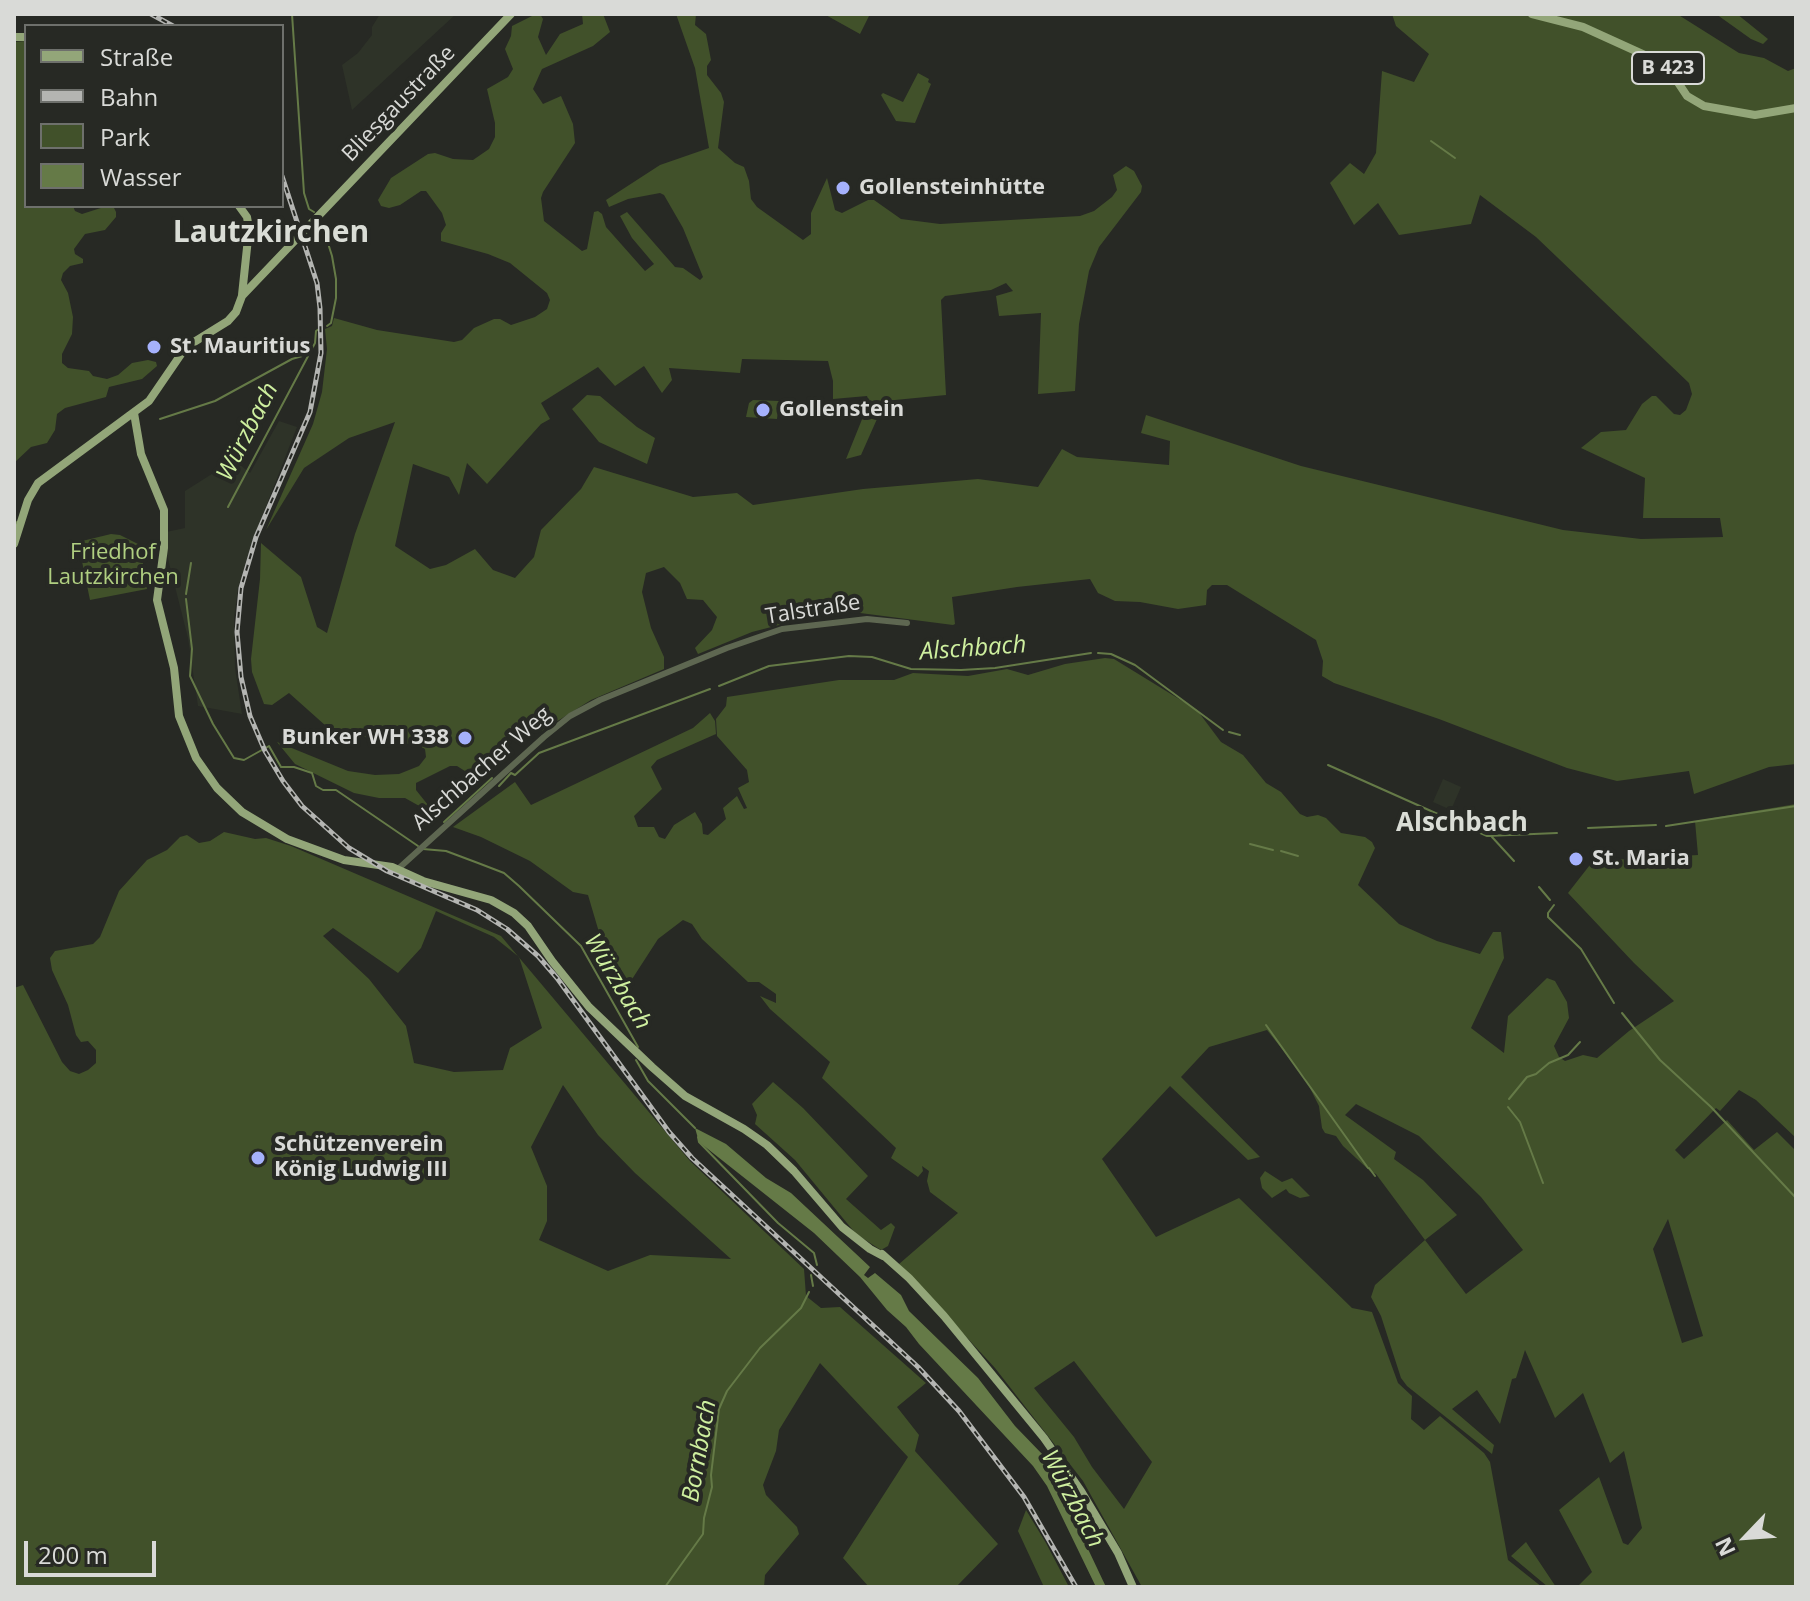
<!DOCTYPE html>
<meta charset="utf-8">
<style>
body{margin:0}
#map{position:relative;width:1810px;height:1601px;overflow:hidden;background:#272924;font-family:"Open Sans",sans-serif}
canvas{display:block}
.frame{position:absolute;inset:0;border:16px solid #d9dad7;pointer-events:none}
.legend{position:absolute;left:24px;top:24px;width:260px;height:184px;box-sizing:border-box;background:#272924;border:2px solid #6e706c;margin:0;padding:10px 14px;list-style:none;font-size:24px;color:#d9dad7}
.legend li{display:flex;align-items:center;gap:16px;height:40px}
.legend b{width:40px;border:2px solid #6e706c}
.north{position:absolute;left:1706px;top:1497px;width:80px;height:80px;-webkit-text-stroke:6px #272924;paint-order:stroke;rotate:245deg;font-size:22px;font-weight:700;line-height:32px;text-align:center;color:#d9dad7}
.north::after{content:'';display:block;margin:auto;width:28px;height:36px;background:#d9dad7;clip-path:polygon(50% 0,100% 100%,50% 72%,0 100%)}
.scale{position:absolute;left:24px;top:1541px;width:132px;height:36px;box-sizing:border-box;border:4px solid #d9dad7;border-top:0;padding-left:10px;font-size:24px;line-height:28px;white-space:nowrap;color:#d9dad7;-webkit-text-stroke:6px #272924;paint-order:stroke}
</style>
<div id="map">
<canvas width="1810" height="1601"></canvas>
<div class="frame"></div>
<ul class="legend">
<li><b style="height:10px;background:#93a679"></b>Straße</li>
<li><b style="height:10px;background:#b4b5b2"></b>Bahn</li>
<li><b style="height:22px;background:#41512a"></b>Park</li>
<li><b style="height:22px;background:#657a47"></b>Wasser</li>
</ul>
<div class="north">N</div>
<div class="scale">200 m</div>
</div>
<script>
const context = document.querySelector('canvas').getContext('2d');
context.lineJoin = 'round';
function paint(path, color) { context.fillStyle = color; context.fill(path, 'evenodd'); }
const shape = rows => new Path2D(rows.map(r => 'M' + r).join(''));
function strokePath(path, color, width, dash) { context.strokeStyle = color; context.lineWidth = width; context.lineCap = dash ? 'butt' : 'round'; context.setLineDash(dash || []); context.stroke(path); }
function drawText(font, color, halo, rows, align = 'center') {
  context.font = font + ' "Open Sans",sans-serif'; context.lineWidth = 8; context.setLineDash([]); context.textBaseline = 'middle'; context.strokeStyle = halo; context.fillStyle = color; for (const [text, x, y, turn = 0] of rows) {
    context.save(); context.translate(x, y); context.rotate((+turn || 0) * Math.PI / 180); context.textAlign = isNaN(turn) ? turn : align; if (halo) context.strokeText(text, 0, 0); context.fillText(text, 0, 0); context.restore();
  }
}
const built = shape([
 [380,14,456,14,352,110,342,65,358,53,372,35,372,27],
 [279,421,297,427,251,545,238,588,234,618,235,668,242,714,198,706,188,638,166,551,166,532,185,528,185,491,234,460,250,473],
 [1443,779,1461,787,1451,810,1433,802]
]);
const green = shape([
 [536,14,540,14,543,19,538,37,546,55,560,34,583,24,582,14,603,14,610,32,593,46,542,69,533,89,543,104,561,96,573,124,575,143,543,192,541,198,544,221,582,251,587,249,594,212,598,211,602,214,606,227,645,271,654,264,632,238,620,216,627,212,675,267,683,268,700,280,703,277,683,228,664,195,660,193,628,199,609,207,606,200,660,165,709,148,695,68,676,14,696,14,695,25,706,34,711,60,707,66,707,75,721,93,724,102,718,148,735,163,744,167,749,181,751,199,757,207,803,240,811,234,811,213,827,178,835,210,842,213,868,200,874,200,901,219,940,224,1080,216,1094,211,1112,197,1117,190,1113,175,1126,166,1134,171,1142,186,1141,192,1099,247,1089,271,1079,324,1075,391,1038,394,1041,313,999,316,996,296,1013,291,1006,283,991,290,945,296,941,300,946,395,885,401,861,455,846,459,869,402,867,396,833,399,833,381,828,361,742,359,740,373,669,368,672,380,662,393,644,366,615,386,598,367,541,403,550,419,541,424,487,484,467,463,459,495,449,477,413,464,395,546,430,569,446,565,475,549,493,570,515,578,534,557,541,530,581,489,594,467,693,497,737,493,753,505,863,489,978,479,1038,487,1062,449,1077,457,1169,465,1170,441,1141,433,1146,415,1301,466,1563,530,1641,539,1723,537,1720,518,1643,518,1645,478,1581,448,1601,432,1626,430,1642,404,1652,396,1656,396,1674,414,1680,415,1686,410,1692,394,1689,383,1536,237,1480,195,1471,224,1399,235,1378,203,1354,225,1330,183,1350,163,1364,174,1376,153,1382,71,1414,82,1429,54,1396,26,1392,14,1677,14,1739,53,1764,58,1788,71,1796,68,1796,764,1769,767,1694,794,1689,771,1617,781,1567,768,1439,719,1334,683,1322,676,1323,661,1316,640,1227,585,1212,585,1207,590,1206,605,1178,609,1140,602,1115,601,1098,593,1090,579,1017,587,952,597,955,624,953,625,837,610,752,632,698,654,695,648,712,630,717,617,703,600,687,599,680,583,664,567,646,573,642,592,651,628,664,657,664,669,591,700,540,732,528,730,522,732,500,745,495,750,495,761,478,771,468,773,457,766,450,766,416,783,416,790,432,810,430,812,405,798,379,798,354,793,295,764,277,742,348,771,375,775,399,774,419,766,426,757,425,749,416,744,386,743,326,726,289,693,272,705,264,704,252,672,251,659,260,579,261,543,301,577,317,627,327,633,355,534,395,422,349,438,304,468,266,530,313,424,322,392,327,349,325,329,332,326,334,318,377,330,454,342,462,340,474,328,494,319,500,319,511,325,535,317,547,309,550,300,547,293,510,263,488,254,441,241,441,233,446,225,442,213,426,191,421,191,400,205,389,208,381,206,378,200,391,178,428,154,435,153,453,159,473,160,489,149,495,137,495,123,487,89,508,77,513,69,505,49,511,36,512,26],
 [824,14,870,14,860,34],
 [1716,14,1737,14,1768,39,1763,44,1751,39],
 [26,41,26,206,73,206,75,211,82,214,107,206,114,208,116,212,116,217,105,230,85,234,74,249,75,254,83,259,83,263,70,266,63,273,61,280,68,293,73,317,72,334,62,354,62,363,68,368,89,371,93,376,107,379,118,375,132,363,148,360,156,362,157,366,142,379,109,387,106,397,65,408,57,414,55,430,47,443,31,447,14,463,14,42],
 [918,73,929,79,928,82,931,84,915,123,896,121,881,95,883,93,903,102],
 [587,395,600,396,637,427,655,438,647,464,599,442,572,409],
 [753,400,779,401,777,419,746,417,749,403],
 [111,534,120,535,140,545,147,589,90,600,78,542],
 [1105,658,1114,659,1197,710,1221,742,1243,755,1266,783,1281,792,1300,814,1307,817,1318,815,1326,818,1341,833,1365,837,1372,842,1375,848,1358,885,1399,924,1437,941,1480,954,1493,932,1501,932,1504,958,1471,1028,1504,1053,1508,1016,1547,978,1555,981,1567,1002,1569,1018,1554,1046,1559,1057,1565,1061,1583,1055,1597,1058,1629,1031,1674,1001,1634,963,1568,893,1593,861,1698,855,1695,821,1796,804,1796,1138,1756,1100,1739,1090,1720,1111,1716,1108,1675,1150,1684,1159,1727,1120,1754,1150,1777,1132,1796,1151,1796,1587,1577,1587,1592,1572,1559,1510,1599,1477,1623,1543,1628,1545,1642,1528,1624,1451,1610,1463,1583,1393,1555,1418,1525,1350,1516,1378,1512,1379,1500,1424,1477,1390,1452,1409,1494,1445,1492,1454,1407,1386,1401,1378,1381,1316,1371,1297,1375,1285,1425,1240,1376,1174,1370,1171,1343,1146,1336,1136,1325,1133,1322,1128,1319,1106,1305,1078,1267,1030,1209,1047,1181,1077,1260,1157,1248,1160,1170,1086,1102,1159,1156,1237,1239,1198,1352,1308,1372,1312,1398,1383,1412,1396,1411,1419,1424,1430,1440,1416,1484,1453,1490,1462,1508,1560,1542,1587,1142,1587,1083,1481,995,1368,899,1264,958,1213,930,1192,927,1181,929,1171,922,1166,923,1171,918,1177,891,1158,896,1148,822,1078,830,1062,770,1009,760,996,776,1003,776,994,759,982,748,982,702,939,692,924,683,920,658,939,625,990,601,939,588,895,573,892,530,861,481,837,453,827,515,782,531,805,693,728,710,713,715,721,716,734,657,760,651,767,662,789,634,816,638,827,654,827,659,837,665,839,674,825,695,812,702,824,703,834,708,835,726,819,723,808,737,796,744,809,747,808,738,788,749,782,747,770,717,736,716,719,726,706,727,697,839,680,894,680,913,673,968,676,1007,669,1028,675,1065,664],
 [1356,1104,1419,1136,1481,1197,1523,1250,1466,1294,1425,1240,1457,1215,1423,1180,1394,1159,1396,1152,1345,1115],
 [1668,1219,1703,1336,1682,1343,1653,1249],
 [1074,1361,1152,1462,1124,1509,1092,1467,1074,1437,1034,1388],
 [224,832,255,839,266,838,291,846,501,936,690,1161,804,1269,806,1296,821,1308,840,1307,926,1383,897,1407,919,1435,915,1451,998,1544,956,1587,869,1587,843,1558,908,1457,820,1363,779,1430,776,1451,763,1485,766,1495,797,1527,799,1534,765,1575,764,1587,14,1587,14,988,23,985,62,1062,70,1071,79,1074,88,1070,96,1063,96,1050,88,1041,81,1042,76,1035,68,1005,52,970,50,958,55,951,93,944,100,937,119,891,147,860,167,850,180,837,187,835,199,843,210,841],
 [436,911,494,937,519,957,542,1028,510,1048,503,1070,454,1072,414,1063,406,1026,369,979,323,936,333,928,398,973,421,948],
 [563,1085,598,1135,635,1173,731,1259,650,1255,608,1271,539,1240,547,1221,547,1186,531,1147],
 [773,1082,803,1108,868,1176,846,1199,881,1230,891,1223,895,1227,888,1246,881,1250,856,1234,795,1160,755,1124,757,1115,752,1104],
 [1265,1171,1282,1182,1292,1178,1310,1196,1300,1198,1289,1193,1286,1189,1272,1198,1262,1188,1260,1178],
 [1026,1510,1046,1543,1069,1587,1044,1587,1018,1531],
 [1526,1542,1556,1587,1548,1587,1511,1556]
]);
const water = shape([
 [695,1128,726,1144,766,1178,791,1193,870,1267,864,1275,868,1278,875,1273,901,1295,909,1311,978,1378,1015,1426,1044,1456,1106,1587,1096,1587,1047,1486,1033,1466,919,1344,906,1327,887,1310,860,1277,814,1233,699,1142]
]);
const stream = shape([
 [292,14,304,193,309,209,314,212],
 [1431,141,1455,158],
 [321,221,332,256,336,279,336,298,331,323,327,326],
 [160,419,215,401,292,359,309,354],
 [228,507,315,343,316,331,319,329],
 [14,525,17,522],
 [186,594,191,563],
 [186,599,192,649,190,676,213,724,234,758,244,760,269,746,281,767,294,767,312,773,316,786,323,790,336,790,418,846],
 [1098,653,1111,654,1135,665,1223,730],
 [719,686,769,666,849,656,872,657,911,669,961,670,995,668,1091,653],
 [1229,732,1240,735],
 [1328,765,1487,836,1557,833],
 [499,786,511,773,515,775,539,753,710,689],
 [444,822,492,778],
 [1666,826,1796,806],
 [1588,828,1656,825],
 [1492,837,1514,861],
 [1250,844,1273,850],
 [423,849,446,851,478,863,504,873,519,886,581,946,638,1047],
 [1281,851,1298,856],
 [1539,887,1550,900],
 [1554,905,1548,913,1548,917,1581,949,1614,1003],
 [1622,1013,1660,1060,1711,1107,1796,1198],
 [1266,1025,1368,1168],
 [636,1060,648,1081,695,1128],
 [1509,1099,1527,1077,1536,1074,1549,1063,1568,1055,1580,1042],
 [1508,1107,1520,1122,1543,1183],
 [698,1137,699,1142,778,1223,814,1253,817,1265],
 [1369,1168,1375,1176],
 [811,1275,813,1286],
 [665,1587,703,1534,704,1518,712,1487,711,1475,719,1409,727,1391,760,1348,801,1308,809,1292]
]);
const minor = shape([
 [398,869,544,737,570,716,600,700,727,648,782,629,867,619,907,623]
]);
const major = shape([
 [1532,14,1583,27,1660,62,1671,72,1687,96,1704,106,1755,115,1796,108],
 [14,37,26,37],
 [239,206,247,217,249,229,242,295],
 [134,413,141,454,164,510,164,548,157,600,174,668,179,716,196,758,217,788,242,812,287,839,344,860,392,867,423,881,491,900,514,913,528,926,552,961,589,1007,652,1067,685,1096,744,1129,767,1145,794,1171,842,1227,870,1249,883,1256],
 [14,544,28,500,38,483,149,401,186,347,228,321,236,312,242,296,511,14],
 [882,1254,909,1278,944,1316,1044,1438,1081,1491,1118,1553,1133,1587]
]);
const rail = shape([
 [151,14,173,26],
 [282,176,317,283,320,308,321,353,310,412,256,537,241,588,237,632,241,677,250,716,265,751,283,781,302,806,349,848,387,871,477,910,507,929,538,956,557,978,669,1132,692,1158,918,1367,959,1411,1024,1497,1076,1587]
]);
const markers = [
 [843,188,8,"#a5b1fc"],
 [154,347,8,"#a5b1fc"],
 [763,410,8,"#a5b1fc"],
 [465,738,8,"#a5b1fc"],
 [1576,859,8,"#a5b1fc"],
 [258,1158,8,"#a5b1fc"]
];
const shields = [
 [1668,68,72]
];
const shieldNames = [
 ["B 423",1668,68]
];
const streetNames = [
 ["Bliesgaustraße",399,104,-46],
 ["Talstraße",813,610,-9],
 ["Alschbacher Weg",482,769,-41]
];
const poiNames = [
 ["Gollensteinhütte",859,188],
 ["St. Mauritius",170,347],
 ["Gollenstein",779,410],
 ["Bunker WH 338",449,738,"right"],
 ["St. Maria",1592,859],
 ["Schützenverein",274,1145],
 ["König Ludwig III",274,1170]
];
const parkNames = [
 ["Friedhof",113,553],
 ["Lautzkirchen",113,578]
];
const waterNames = [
 ["Würzbach",248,432,-63],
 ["Alschbach",973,649,-4],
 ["Würzbach",617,982,59],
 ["Bornbach",700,1451,-80],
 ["Würzbach",1072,1499,62]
];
const quarterNames = [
 ["Alschbach",1462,824]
];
const districtNames = [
 ["Lautzkirchen",271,233]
];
paint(built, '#2e3328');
paint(green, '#41512a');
paint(water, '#657a47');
strokePath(stream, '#657a47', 2);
strokePath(minor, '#5e6751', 6);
strokePath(major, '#93a679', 8);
strokePath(rail, '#b4b5b2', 5);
strokePath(rail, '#272924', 2, [6]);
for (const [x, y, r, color] of markers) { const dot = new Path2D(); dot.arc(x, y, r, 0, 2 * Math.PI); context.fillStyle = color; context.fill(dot); strokePath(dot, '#272924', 3); }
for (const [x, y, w] of shields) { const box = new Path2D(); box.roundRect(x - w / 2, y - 16, w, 32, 6); context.fillStyle = '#272924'; context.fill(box); strokePath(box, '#d9dad7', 2); }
drawText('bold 20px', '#d9dad7', null, shieldNames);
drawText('22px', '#d9dad7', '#272924', streetNames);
drawText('bold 22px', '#d9dad7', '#272924', poiNames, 'left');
drawText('22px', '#b0cf81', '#272924', parkNames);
drawText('italic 24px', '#ceef9f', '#272924', waterNames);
drawText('bold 26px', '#daddd6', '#272924', quarterNames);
drawText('bold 30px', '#daddd6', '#272924', districtNames);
</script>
